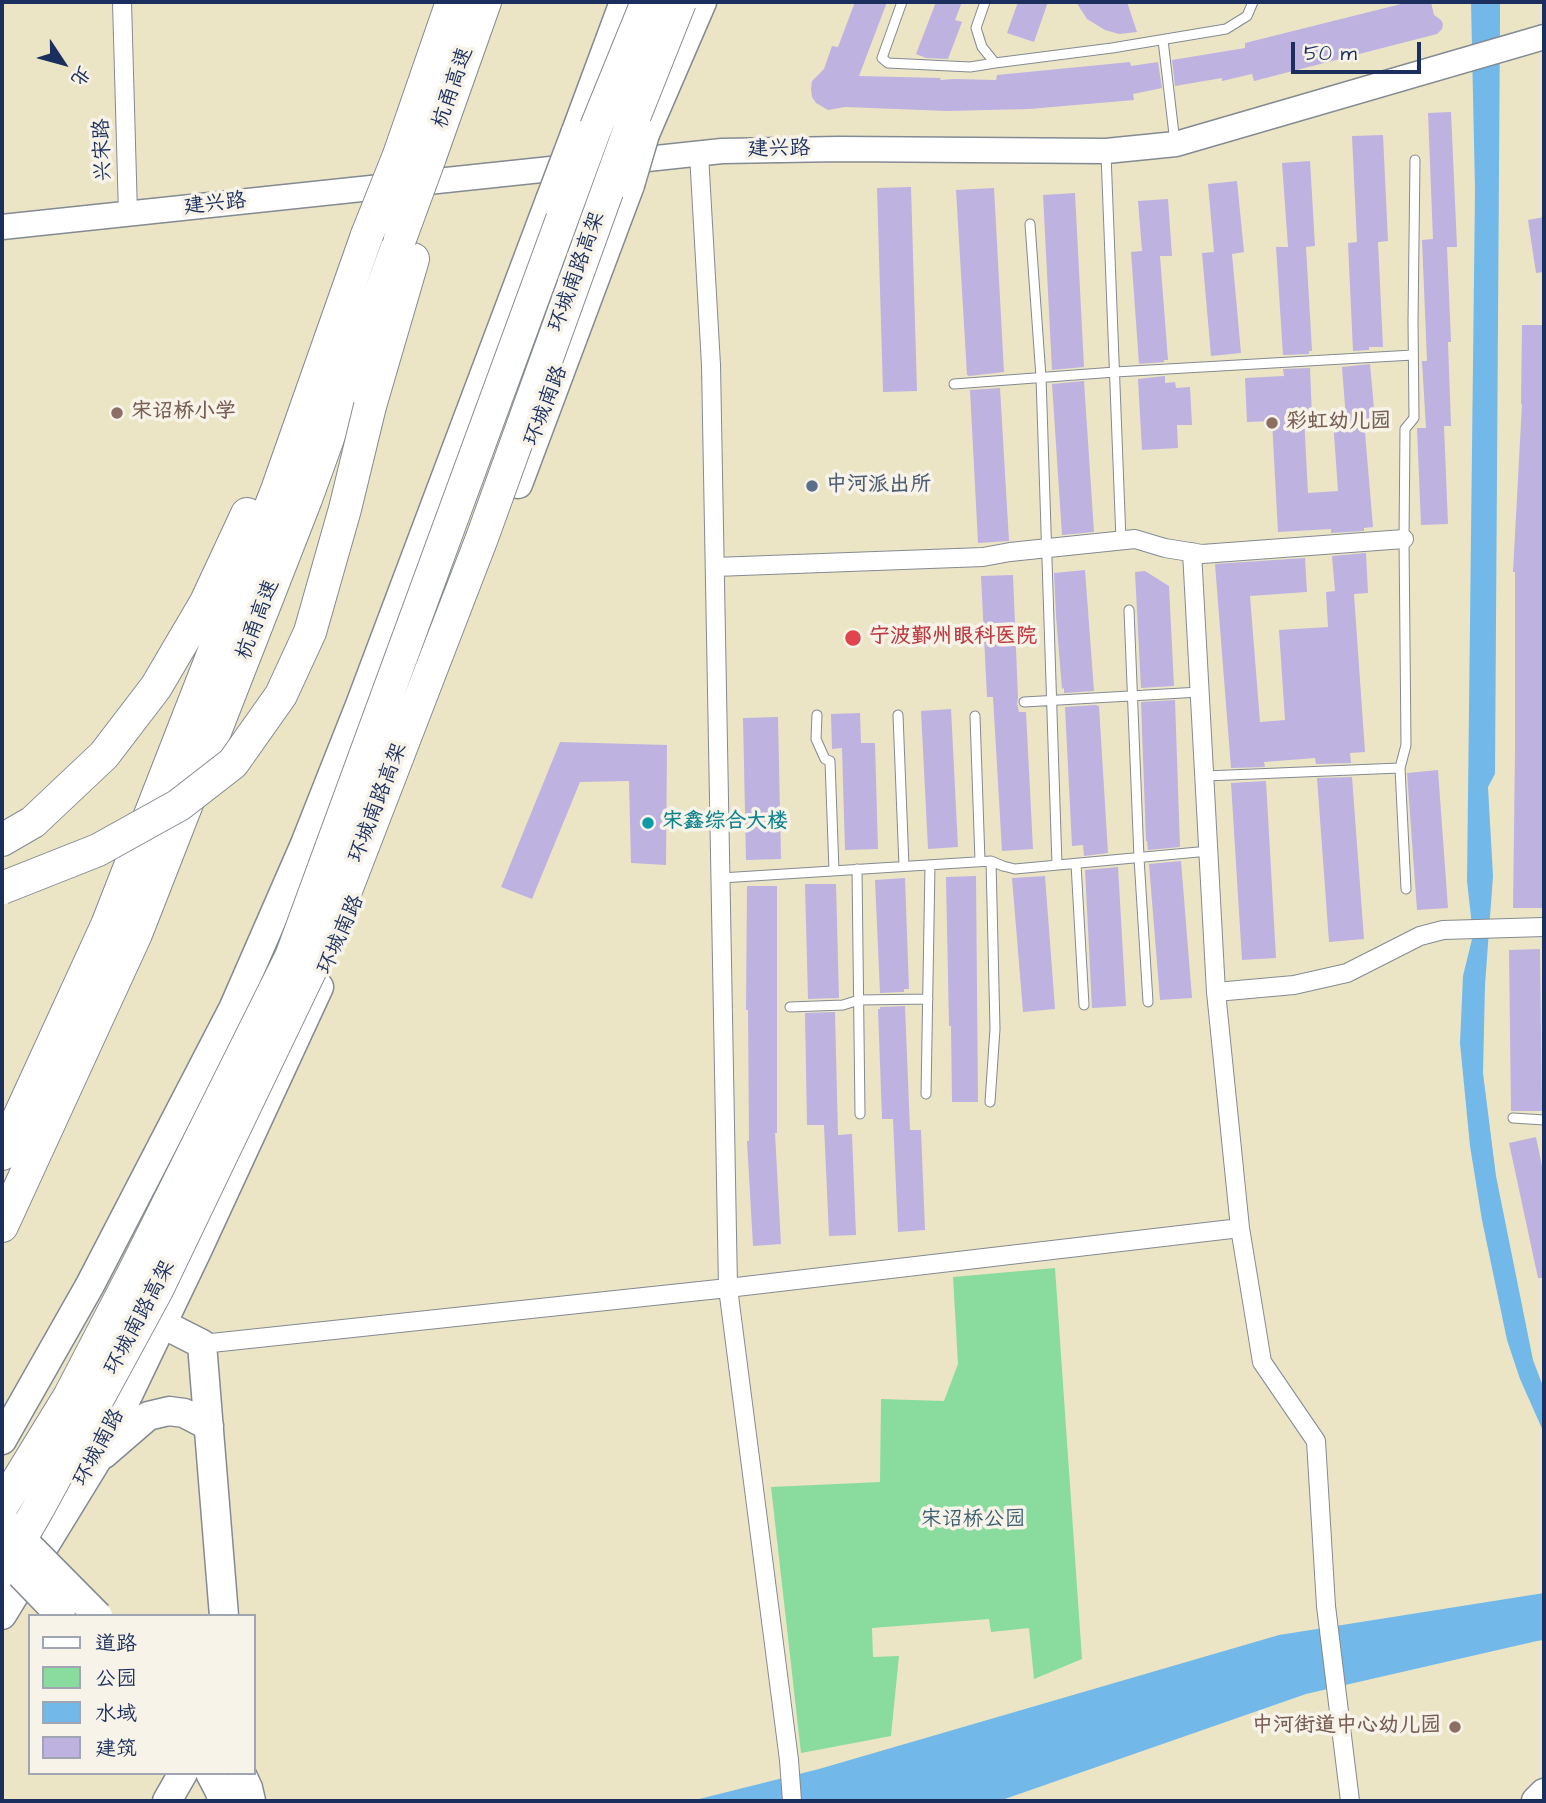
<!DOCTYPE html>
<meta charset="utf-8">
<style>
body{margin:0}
#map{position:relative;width:1546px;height:1803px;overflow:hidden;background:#ebe5c6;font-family:"Architects Daughter","LXGW WenKai TC",sans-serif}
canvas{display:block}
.frame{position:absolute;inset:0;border:4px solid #1b2f5e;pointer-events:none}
.legend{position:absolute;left:28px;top:1614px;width:228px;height:161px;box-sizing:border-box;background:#f7f3e8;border:2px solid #9fa5b1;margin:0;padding:9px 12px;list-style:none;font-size:21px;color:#1b2f5e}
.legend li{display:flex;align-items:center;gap:14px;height:35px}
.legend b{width:35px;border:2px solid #9fa5b1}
.north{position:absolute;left:28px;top:28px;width:70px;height:70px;-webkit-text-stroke:5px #f7f3e8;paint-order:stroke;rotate:126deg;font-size:19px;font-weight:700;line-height:28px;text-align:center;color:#1b2f5e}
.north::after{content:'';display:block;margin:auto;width:24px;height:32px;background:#1b2f5e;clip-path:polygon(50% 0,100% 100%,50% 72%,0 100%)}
.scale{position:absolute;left:1291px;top:42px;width:130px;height:32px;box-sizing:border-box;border:4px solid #1b2f5e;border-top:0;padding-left:9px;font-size:21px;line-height:24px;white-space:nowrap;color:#1b2f5e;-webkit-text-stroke:5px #f7f3e8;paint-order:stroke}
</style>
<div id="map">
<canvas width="1546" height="1803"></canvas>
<div class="frame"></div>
<ul class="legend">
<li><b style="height:9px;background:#fff"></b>道路</li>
<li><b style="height:19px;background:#89dc9e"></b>公园</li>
<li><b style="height:19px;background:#72b9e9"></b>水域</li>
<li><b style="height:19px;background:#beb2e1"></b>建筑</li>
</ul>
<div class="north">北</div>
<div class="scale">50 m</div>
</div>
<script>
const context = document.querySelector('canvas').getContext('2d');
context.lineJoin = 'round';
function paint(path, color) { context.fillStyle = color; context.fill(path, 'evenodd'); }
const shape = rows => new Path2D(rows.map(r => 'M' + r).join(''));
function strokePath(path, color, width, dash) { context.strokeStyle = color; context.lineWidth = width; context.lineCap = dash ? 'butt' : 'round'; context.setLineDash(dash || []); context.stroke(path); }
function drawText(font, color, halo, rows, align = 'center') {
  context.font = font + ' "Architects Daughter","LXGW WenKai TC",sans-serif'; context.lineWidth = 7; context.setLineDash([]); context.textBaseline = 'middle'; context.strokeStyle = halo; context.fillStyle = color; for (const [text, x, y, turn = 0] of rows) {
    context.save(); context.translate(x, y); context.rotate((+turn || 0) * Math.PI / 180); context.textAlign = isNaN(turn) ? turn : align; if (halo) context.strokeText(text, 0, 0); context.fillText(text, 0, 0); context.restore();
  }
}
const green = shape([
 [1055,1268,1082,1659,1034,1679,1029,1628,991,1632,989,1619,872,1628,873,1657,899,1656,891,1736,801,1753,771,1487,880,1482,881,1399,944,1401,958,1364,953,1277]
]);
const water = shape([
 [1471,2,1500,2,1500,21,1495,774,1488,787,1493,876,1485,985,1483,1073,1496,1176,1533,1360,1544,1389,1544,1433,1520,1379,1507,1340,1482,1220,1470,1146,1460,1043,1463,976,1473,935,1467,881,1475,190],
 [1544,1593,1544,1640,1537,1641,1306,1694,999,1801,691,1801,819,1769,1279,1635]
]);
const building = shape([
 [855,2,887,2,859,76,941,78,940,80,954,79,996,80,997,75,1130,62,1131,66,1158,62,1162,88,1133,94,1134,100,1029,109,947,111,845,107,828,110,816,103,812,97,811,89,812,81,824,69,832,46,838,47],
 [936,2,962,2,955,20,962,22,948,59,926,58,916,54],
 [1018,2,1048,2,1034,42,1007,33],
 [1076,2,1127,2,1137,32,1119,34,1105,30,1087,19],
 [1409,2,1431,2,1434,15,1441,20,1443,24,1442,29,1437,34,1254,81,1252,74,1222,81,1222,78,1175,86,1172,60,1245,48,1245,43],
 [1451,112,1457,247,1447,247,1451,342,1448,342,1451,426,1444,426,1448,524,1421,525,1417,428,1426,428,1422,361,1427,361,1422,240,1433,239,1428,113],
 [1383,135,1388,241,1378,242,1383,347,1369,347,1369,350,1353,351,1348,243,1357,242,1352,136],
 [1310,161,1315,246,1306,247,1312,351,1309,351,1309,354,1283,355,1276,247,1288,247,1282,163],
 [1237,181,1244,252,1232,254,1241,353,1211,356,1202,253,1214,252,1208,184],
 [911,187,917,391,883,392,877,188],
 [994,188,1004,372,969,376,967,375,956,190],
 [1075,193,1084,367,1052,370,1043,195],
 [1168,199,1172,256,1160,256,1168,360,1164,360,1164,362,1139,364,1131,252,1142,251,1138,201],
 [1544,217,1544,272,1536,273,1528,220],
 [1522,325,1544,325,1544,736,1542,908,1513,908,1515,750,1515,572,1513,572,1522,404,1521,404],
 [1370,364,1375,420,1364,421,1373,527,1364,528,1364,531,1331,533,1331,529,1278,532,1272,421,1247,422,1245,378,1284,376,1283,369,1310,368,1312,417,1304,417,1308,493,1338,491,1333,420,1346,419,1342,367],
 [1165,376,1165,383,1175,382,1176,388,1190,387,1192,425,1177,425,1178,448,1142,450,1138,379],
 [1084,381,1094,532,1062,535,1052,384],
 [1000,388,1009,541,978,543,970,390],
 [1366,553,1368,593,1354,594,1365,752,1350,753,1351,763,1316,764,1315,758,1264,762,1265,767,1231,768,1215,564,1305,558,1307,592,1250,596,1260,722,1285,720,1279,630,1328,627,1326,592,1335,591,1332,556],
 [1085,570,1094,691,1064,693,1064,688,1062,689,1056,616,1054,573],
 [1145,571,1169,586,1174,686,1141,688,1135,572],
 [1013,575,1018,698,1017,703,1019,712,1026,712,1033,849,1002,851,993,697,987,697,981,576],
 [1175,700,1180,847,1148,850,1147,841,1146,841,1141,702],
 [1095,705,1099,706,1108,853,1084,856,1083,845,1072,846,1065,707],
 [951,709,958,847,928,849,921,711],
 [860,713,861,743,875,743,878,849,845,850,842,748,832,749,831,714],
 [778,717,781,859,746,860,743,718],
 [560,742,667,745,666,865,631,863,629,781,580,782,532,899,501,887],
 [1438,770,1448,908,1417,910,1407,773],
 [1352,777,1364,939,1329,942,1317,778],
 [1266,781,1276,958,1242,960,1231,783],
 [1181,861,1192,998,1160,1000,1149,864],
 [1118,867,1126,1006,1092,1008,1085,870],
 [976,876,978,1102,952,1102,951,1026,949,1026,946,877],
 [1045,876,1055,1009,1023,1012,1012,878],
 [905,878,909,989,904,989,904,992,880,993,875,880],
 [805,884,836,884,839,998,808,999],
 [747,886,777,886,777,1133,775,1133,781,1244,753,1246,747,1141,749,1141,748,1010,746,1010],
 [1540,949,1542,1111,1511,1111,1509,950],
 [905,1006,910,1130,921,1130,925,1230,898,1232,893,1119,882,1119,878,1009,880,1009,880,1007],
 [835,1012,838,1135,852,1134,856,1235,829,1236,824,1125,807,1125,805,1013],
 [1536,1137,1544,1176,1544,1278,1538,1278,1509,1143]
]);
const lane = shape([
 [902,2,882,58,888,63,970,67,995,63],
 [985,2,976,28,982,47,995,63,1112,48,1226,29,1247,16,1253,2],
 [1163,40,1175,143],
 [1106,154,1121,540],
 [1030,224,1041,377,1057,865],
 [954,384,1115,372,1413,355],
 [1129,610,1139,858,1148,1002],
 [1024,702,1200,692],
 [817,715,816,739,825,759,830,761,834,871],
 [898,715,904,866],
 [975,716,980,861],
 [1205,776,1400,768],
 [1076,864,1084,1005],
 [857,869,860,1114],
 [721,878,991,861,1003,866,1015,869,1209,851],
 [1406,889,1400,768,1406,745,1404,539,1405,429,1414,418,1413,321,1415,160],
 [790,1007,843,1005,859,1000,928,999],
 [926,1094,930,865],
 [990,1102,995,1029,991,861],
 [1513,1118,1544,1120]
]);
const street = shape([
 [122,2,128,214],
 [699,154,711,365,728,1288,789,1760,792,1801],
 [1192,552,1216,992,1240,1228,1262,1362,1316,1441,1326,1606,1350,1801],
 [715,567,983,557,1010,552,1135,539,1165,548,1202,554,1404,539],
 [1216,992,1294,985,1347,973,1420,936,1443,930,1544,927],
 [202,1344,728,1288,1240,1228]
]);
const secondary = shape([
 [619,162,722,151,840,149,1106,151,1176,144,1544,37],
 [2,227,579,166]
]);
const primary = shape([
 [575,134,624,2],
 [645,134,702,2],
 [518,484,630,185],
 [145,1315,202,1344,224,1616],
 [2,1440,90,1285,233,1009,305,844,360,705,550,200],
 [104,1454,148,1416,169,1411,184,1413,209,1426],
 [2,1615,97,1460,197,1251,319,987],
 [210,1773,219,1790,223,1801],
 [241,1773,248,1788,251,1801],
 [167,1801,183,1773],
 [1536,1801,1544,1793]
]);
const highway = shape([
 [399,155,452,2],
 [429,160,485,2],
 [370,406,413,259],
 [2,840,33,822,104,755,156,687,206,602,247,514],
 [2,1154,107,925,277,490,367,235],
 [2,1226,136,934,306,499,400,239]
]);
const primaryBridge = shape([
 [630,185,645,134],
 [550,200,575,134],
 [2,1519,98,1616],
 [2,1555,61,1616]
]);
const highwayBridge = shape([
 [367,235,399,155],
 [400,239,429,160],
 [2,888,98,850,179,805,233,763,281,695,310,632,345,509,370,406],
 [2,1506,69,1397,134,1272,291,957,594,132,647,2],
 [2,1571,38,1509,157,1290,335,919,482,538,633,120,680,2]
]);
const markers = [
 [117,413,7,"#8d6e63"],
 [1272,423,7,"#8d6e63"],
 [812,486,7,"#5c6f8a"],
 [853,638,9,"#e0444e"],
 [648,823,7,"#0f9aa8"],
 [1455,1727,7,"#8d6e63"]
];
const streetNames = [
 ["杭甬高速",454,88,-71],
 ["兴宋路",104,150,-92],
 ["建兴路",779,150,-1],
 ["建兴路",215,205,-6],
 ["环城南路高架",578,272,-70],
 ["环城南路",547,406,-69],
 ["杭甬高速",259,620,-69],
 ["环城南路高架",379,803,-69],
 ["环城南路",342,935,-66],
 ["环城南路高架",141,1318,-62],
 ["环城南路",100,1448,-62]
];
const educationNames = [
 ["宋诏桥小学",131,413],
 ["彩虹幼儿园",1286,423],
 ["中河街道中心幼儿园",1441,1727,"right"]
];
const serviceNames = [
 ["中河派出所",826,486]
];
const healthNames = [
 ["宁波鄞州眼科医院",869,638]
];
const cultureNames = [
 ["宋鑫综合大楼",662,823]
];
const parkNames = [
 ["宋诏桥公园",973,1521]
];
paint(green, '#89dc9e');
paint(water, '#72b9e9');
paint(building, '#beb2e1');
strokePath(lane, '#838a92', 11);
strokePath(street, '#838a92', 20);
strokePath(secondary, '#838a92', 27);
strokePath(primary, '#838a92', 31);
strokePath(highway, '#838a92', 34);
strokePath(lane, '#fff', 9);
strokePath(street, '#fff', 18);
strokePath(secondary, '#fff', 24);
strokePath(primary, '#fff', 28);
strokePath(highway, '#fff', 32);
strokePath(primaryBridge, '#838a92', 31, []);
strokePath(highwayBridge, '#838a92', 34, []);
strokePath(primaryBridge, '#fff', 28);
strokePath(highwayBridge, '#fff', 32);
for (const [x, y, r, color] of markers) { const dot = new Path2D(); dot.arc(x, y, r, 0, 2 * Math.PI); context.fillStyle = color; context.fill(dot); strokePath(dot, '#f7f3e8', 2.5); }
drawText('21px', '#1b2f5e', '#f7f3e8', streetNames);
drawText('bold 21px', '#785e54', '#f7f3e8', educationNames, 'left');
drawText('bold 21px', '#4e5e75', '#f7f3e8', serviceNames, 'left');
drawText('bold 21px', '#be3a42', '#f7f3e8', healthNames, 'left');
drawText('bold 21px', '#0d838f', '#f7f3e8', cultureNames, 'left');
drawText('21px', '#365a6e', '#f7f3e8', parkNames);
</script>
